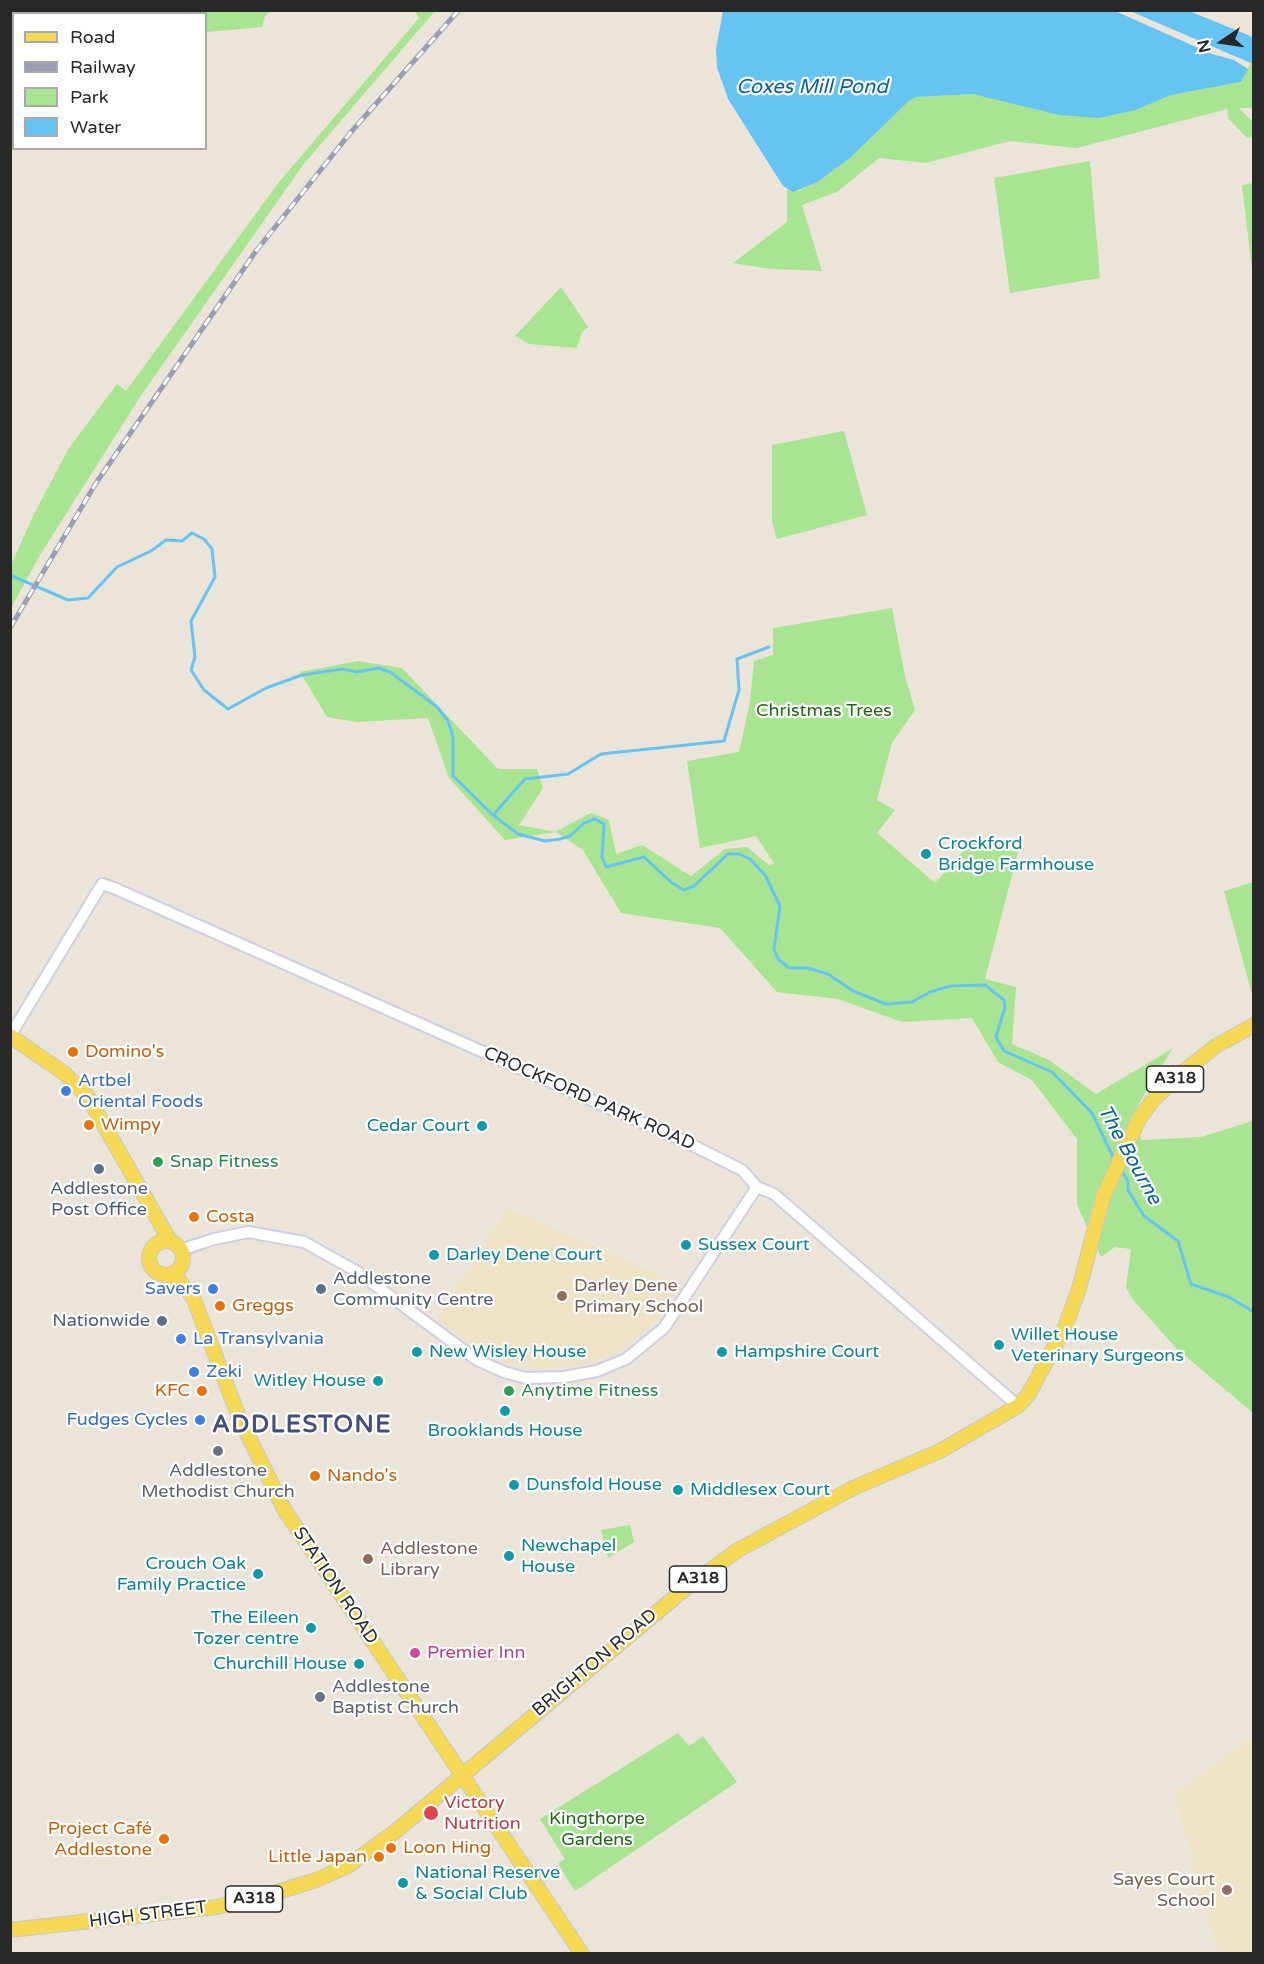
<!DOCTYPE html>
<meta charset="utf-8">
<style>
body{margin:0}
#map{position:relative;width:1264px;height:1964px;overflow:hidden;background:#ebe4d8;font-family:"Varela Round",sans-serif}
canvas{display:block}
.frame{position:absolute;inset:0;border:12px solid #282828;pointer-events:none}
.legend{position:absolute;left:12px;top:12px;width:195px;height:138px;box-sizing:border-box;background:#fff;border:2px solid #a9a9a9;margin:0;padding:8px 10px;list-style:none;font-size:18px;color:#282828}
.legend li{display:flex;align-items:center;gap:12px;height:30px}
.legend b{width:30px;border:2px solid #a9a9a9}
.north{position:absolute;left:1192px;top:12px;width:60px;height:60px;-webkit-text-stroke:4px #fff;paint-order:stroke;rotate:257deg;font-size:16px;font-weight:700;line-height:24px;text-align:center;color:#282828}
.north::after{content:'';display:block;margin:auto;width:21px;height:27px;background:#282828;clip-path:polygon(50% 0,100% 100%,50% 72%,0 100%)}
</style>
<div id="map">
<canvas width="1264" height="1964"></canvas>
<div class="frame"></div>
<ul class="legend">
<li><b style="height:8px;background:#f5d954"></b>Road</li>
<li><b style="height:8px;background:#9b9db3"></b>Railway</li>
<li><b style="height:16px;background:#a9e492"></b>Park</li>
<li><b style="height:16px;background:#66c4f2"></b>Water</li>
</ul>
<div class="north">N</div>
</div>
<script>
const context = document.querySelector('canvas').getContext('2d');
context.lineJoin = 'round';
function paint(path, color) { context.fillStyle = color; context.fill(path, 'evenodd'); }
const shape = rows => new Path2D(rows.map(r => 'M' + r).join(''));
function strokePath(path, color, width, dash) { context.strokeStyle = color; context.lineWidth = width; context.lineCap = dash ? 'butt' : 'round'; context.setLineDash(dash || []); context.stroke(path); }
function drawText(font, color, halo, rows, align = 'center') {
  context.font = font + ' "Varela Round",sans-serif'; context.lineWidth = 4.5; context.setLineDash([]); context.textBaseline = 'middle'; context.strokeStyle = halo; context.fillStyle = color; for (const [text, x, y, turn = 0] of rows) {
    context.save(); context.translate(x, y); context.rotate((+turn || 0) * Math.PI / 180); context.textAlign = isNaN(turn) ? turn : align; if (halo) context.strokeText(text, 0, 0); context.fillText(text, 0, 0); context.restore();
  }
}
const education = shape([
 [507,1208,640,1266,680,1285,667,1307,647,1330,623,1348,589,1363,543,1369,508,1363,479,1351,437,1318],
 [1253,1736,1253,1953,1218,1953,1174,1794]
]);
const green = shape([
 [272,10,265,16,262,27,207,32,206,14,131,14,130,11],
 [415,11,435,11,303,165,142,394,40,555,11,608,11,565,34,514,69,448,117,384,126,391,279,182,419,18],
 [1251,63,1253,64,1253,108,1239,108,1253,122,1253,137,1247,138,1228,118,1227,109,1077,148,1010,141,926,163,879,158,837,192,802,205,822,271,771,269,733,263,787,222,787,189,798,191,816,183,850,158,909,101,916,97,973,94,1136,110,1171,95,1241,82],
 [1090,161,1100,278,1010,293,994,178],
 [1253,183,1254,183,1253,278,1242,185],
 [561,287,588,327,582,332,577,348,529,344,515,336],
 [844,431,867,515,777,539,772,521,772,445],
 [892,608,905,676,915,710,892,743,877,800,895,810,877,833,935,883,971,842,1018,852,985,979,1016,987,1012,1044,1049,1060,1096,1094,1172,1049,1131,1117,1142,1140,1201,1137,1253,1121,1253,1413,1176,1348,1135,1302,1126,1288,1131,1249,1115,1247,1101,1257,1077,1205,1077,1139,1032,1080,998,1062,972,1018,902,1022,838,999,777,992,720,928,621,913,583,850,556,832,505,840,449,778,428,718,357,722,327,717,300,672,358,661,402,668,498,769,537,769,543,788,519,825,555,832,591,813,609,820,616,854,642,845,691,876,725,849,747,847,769,865,774,863,756,836,700,848,687,761,739,752,750,702,754,661,773,655,773,628],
 [1253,882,1254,998,1253,998,1224,891],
 [630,1525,634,1542,608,1558,601,1530],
 [678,1733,689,1746,703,1736,737,1782,575,1891,558,1864,565,1859,540,1819]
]);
const water = shape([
 [723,11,1115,11,1212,54,1234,60,1248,69,1241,82,1171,95,1136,110,1099,118,1059,115,973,94,916,97,909,101,850,158,816,183,793,192,783,186,728,99,717,67,716,49],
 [1130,11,1189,11,1248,35,1253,38,1253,64]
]);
const stream = shape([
 [10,575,68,600,88,598,117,567,151,551,166,540,182,541,192,533,204,539,212,549,215,577,191,621,195,657,191,670,204,690,228,709,266,688,302,675,342,669,357,672,379,668,390,672,437,707,448,721,453,737,453,776,493,815,518,834,545,841,560,839,570,836,584,823,595,819,604,824,602,857,606,867,644,857,672,883,684,890,694,886,728,854,739,854,750,859,765,875,780,906,774,949,778,959,789,968,808,968,828,974,853,991,886,1004,912,1002,930,992,950,986,985,985,1004,1000,1005,1007,996,1037,1004,1051,1052,1072,1092,1113,1114,1159],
 [493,815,525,779,568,774,601,754,724,741,739,690,737,659,769,647],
 [1121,1170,1128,1181,1128,1190,1144,1216,1178,1241,1191,1284,1229,1297,1254,1312]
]);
const minor = shape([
 [10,1036,102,884,114,888,688,1143,742,1170,757,1187,774,1194,1018,1406],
 [180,1250,214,1239,248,1232,304,1242,356,1271,477,1360,504,1372,526,1378,564,1377,597,1371,626,1359,664,1328,757,1187]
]);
const major = shape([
 [10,1036,64,1073,88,1097,170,1241],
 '149 1258a17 17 0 1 1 34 0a17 17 0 1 1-34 0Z',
 [168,1275,178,1279,193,1297,239,1417,284,1509,582,1954],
 [10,1930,216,1907,265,1896,316,1880,348,1866,396,1831,686,1588,738,1550,853,1488,940,1451,1018,1406,1028,1395,1065,1327,1079,1289,1103,1197,1139,1119,1153,1100,1184,1071,1216,1046,1254,1025]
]);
const rail = shape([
 [10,628,96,483,256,251,351,132,459,10]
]);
const markers = [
 [926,854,6,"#0f9aa8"],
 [73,1052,6,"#e8710a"],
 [66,1091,6,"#3f7fe0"],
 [89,1125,6,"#e8710a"],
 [482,1126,6,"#0f9aa8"],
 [158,1162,6,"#2e9e5b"],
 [99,1169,6,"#5c6f8a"],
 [194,1217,6,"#e8710a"],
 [686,1245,6,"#0f9aa8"],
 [434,1255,6,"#0f9aa8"],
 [213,1289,6,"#3f7fe0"],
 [321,1289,6,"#5c6f8a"],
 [562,1296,6,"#8d6e63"],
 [220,1306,6,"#e8710a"],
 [162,1321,6,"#5c6f8a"],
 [181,1339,6,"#3f7fe0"],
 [999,1345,6,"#0f9aa8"],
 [417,1352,6,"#0f9aa8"],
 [722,1352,6,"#0f9aa8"],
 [194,1372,6,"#3f7fe0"],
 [378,1381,6,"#0f9aa8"],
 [202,1391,6,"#e8710a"],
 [509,1391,6,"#2e9e5b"],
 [505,1411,6,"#0f9aa8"],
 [200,1420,6,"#3f7fe0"],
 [218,1451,6,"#6b7280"],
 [315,1476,6,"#e8710a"],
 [514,1485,6,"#0f9aa8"],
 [678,1490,6,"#0f9aa8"],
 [509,1556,6,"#0f9aa8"],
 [368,1559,6,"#8d6e63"],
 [258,1574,6,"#0f9aa8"],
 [311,1628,6,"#0f9aa8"],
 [415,1653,6,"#d1479c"],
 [359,1664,6,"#0f9aa8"],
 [320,1697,6,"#6b7280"],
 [431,1813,8,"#e0444e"],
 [164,1839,6,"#e8710a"],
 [391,1848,6,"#e8710a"],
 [379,1857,6,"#e8710a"],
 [403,1883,6,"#0f9aa8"],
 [1227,1890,6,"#8d6e63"]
];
const shields = [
 [1175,1079,57],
 [698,1579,57],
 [254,1899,57]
];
const shieldNames = [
 ["A318",1175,1079],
 ["A318",698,1579],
 ["A318",254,1899]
];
const parkNames = [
 ["Christmas Trees",824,711],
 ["Kingthorpe",597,1819],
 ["Gardens",597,1840]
];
const cultureNames = [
 ["Crockford",938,844],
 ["Bridge Farmhouse",938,865],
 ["Cedar Court",470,1126,"right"],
 ["Sussex Court",698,1245],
 ["Darley Dene Court",446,1255],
 ["Willet House",1011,1335],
 ["Veterinary Surgeons",1011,1356],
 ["New Wisley House",429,1352],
 ["Hampshire Court",734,1352],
 ["Witley House",366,1381,"right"],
 ["Brooklands House",505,1431,"center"],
 ["Dunsfold House",526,1485],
 ["Middlesex Court",690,1490],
 ["Newchapel",521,1546],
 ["House",521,1567],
 ["Crouch Oak",246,1564,"right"],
 ["Family Practice",246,1585,"right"],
 ["The Eileen",299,1618,"right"],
 ["Tozer centre",299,1639,"right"],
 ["Churchill House",347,1664,"right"],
 ["National Reserve",415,1873],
 ["& Social Club",415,1894]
];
const foodNames = [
 ["Domino's",85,1052],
 ["Wimpy",101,1125],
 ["Costa",206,1217],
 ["Greggs",232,1306],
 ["KFC",190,1391,"right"],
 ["Nando's",327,1476],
 ["Project Café",152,1829,"right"],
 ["Addlestone",152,1850,"right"],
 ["Loon Hing",403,1848],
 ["Little Japan",367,1857,"right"]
];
const shopNames = [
 ["Artbel",78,1081],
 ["Oriental Foods",78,1102],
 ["Savers",201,1289,"right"],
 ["La Transylvania",193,1339],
 ["Zeki",206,1372],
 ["Fudges Cycles",188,1420,"right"]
];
const streetNames = [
 ["CROCKFORD PARK ROAD",589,1099,24],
 ["STATION ROAD",335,1586,56],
 ["BRIGHTON ROAD",595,1663,-40],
 ["HIGH STREET",148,1915,-7]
];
const leisureNames = [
 ["Snap Fitness",170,1162],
 ["Anytime Fitness",521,1391]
];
const serviceNames = [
 ["Addlestone",99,1189],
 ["Post Office",99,1210],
 ["Addlestone",333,1279,"left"],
 ["Community Centre",333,1300,"left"],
 ["Nationwide",150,1321,"right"]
];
const educationNames = [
 ["Darley Dene",574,1286],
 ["Primary School",574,1307],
 ["Addlestone",380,1549],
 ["Library",380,1570],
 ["Sayes Court",1215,1880,"right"],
 ["School",1215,1901,"right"]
];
const worshipNames = [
 ["Addlestone",218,1471],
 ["Methodist Church",218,1492],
 ["Addlestone",332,1687,"left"],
 ["Baptist Church",332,1708,"left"]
];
const hotelNames = [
 ["Premier Inn",427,1653]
];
const healthNames = [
 ["Victory",444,1803],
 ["Nutrition",444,1824]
];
const waterNames = [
 ["Coxes Mill Pond",812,88],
 ["The Bourne",1129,1155,61]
];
const districtNames = [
 ["ADDLESTONE",302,1426]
];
paint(education, '#eee3c7');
paint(green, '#a9e492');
paint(water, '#66c4f2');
strokePath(stream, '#66c4f2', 3);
strokePath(minor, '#ced0e2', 14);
strokePath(major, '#c7c7c7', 16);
strokePath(minor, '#fff', 10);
strokePath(major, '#f5d954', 14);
strokePath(rail, '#9b9db3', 5);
strokePath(rail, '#fff', 3, [9]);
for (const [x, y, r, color] of markers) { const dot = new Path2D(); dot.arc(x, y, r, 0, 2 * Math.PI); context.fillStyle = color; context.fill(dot); strokePath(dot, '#fff', 2); }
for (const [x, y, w] of shields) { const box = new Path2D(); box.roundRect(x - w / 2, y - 13, w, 26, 4.5); context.fillStyle = '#fff'; context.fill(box); strokePath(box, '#282828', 1.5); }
drawText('bold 16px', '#282828', null, shieldNames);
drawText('18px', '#226617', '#fff', parkNames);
drawText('18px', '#0d838f', '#fff', cultureNames, 'left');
drawText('18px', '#c56008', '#fff', foodNames, 'left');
drawText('18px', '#366cbe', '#fff', shopNames, 'left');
drawText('18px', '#282828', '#fff', streetNames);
drawText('18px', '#27864d', '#fff', leisureNames, 'left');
drawText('18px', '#4e5e75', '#fff', serviceNames);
drawText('18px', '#785e54', '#fff', educationNames, 'left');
drawText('18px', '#5b616d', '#fff', worshipNames);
drawText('18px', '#b23c85', '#fff', hotelNames, 'left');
drawText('18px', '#be3a42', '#fff', healthNames, 'left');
drawText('italic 20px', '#095f9a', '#fff', waterNames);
context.letterSpacing = '1.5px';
drawText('bold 24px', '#474d79', '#fff', districtNames);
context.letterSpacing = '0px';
</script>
